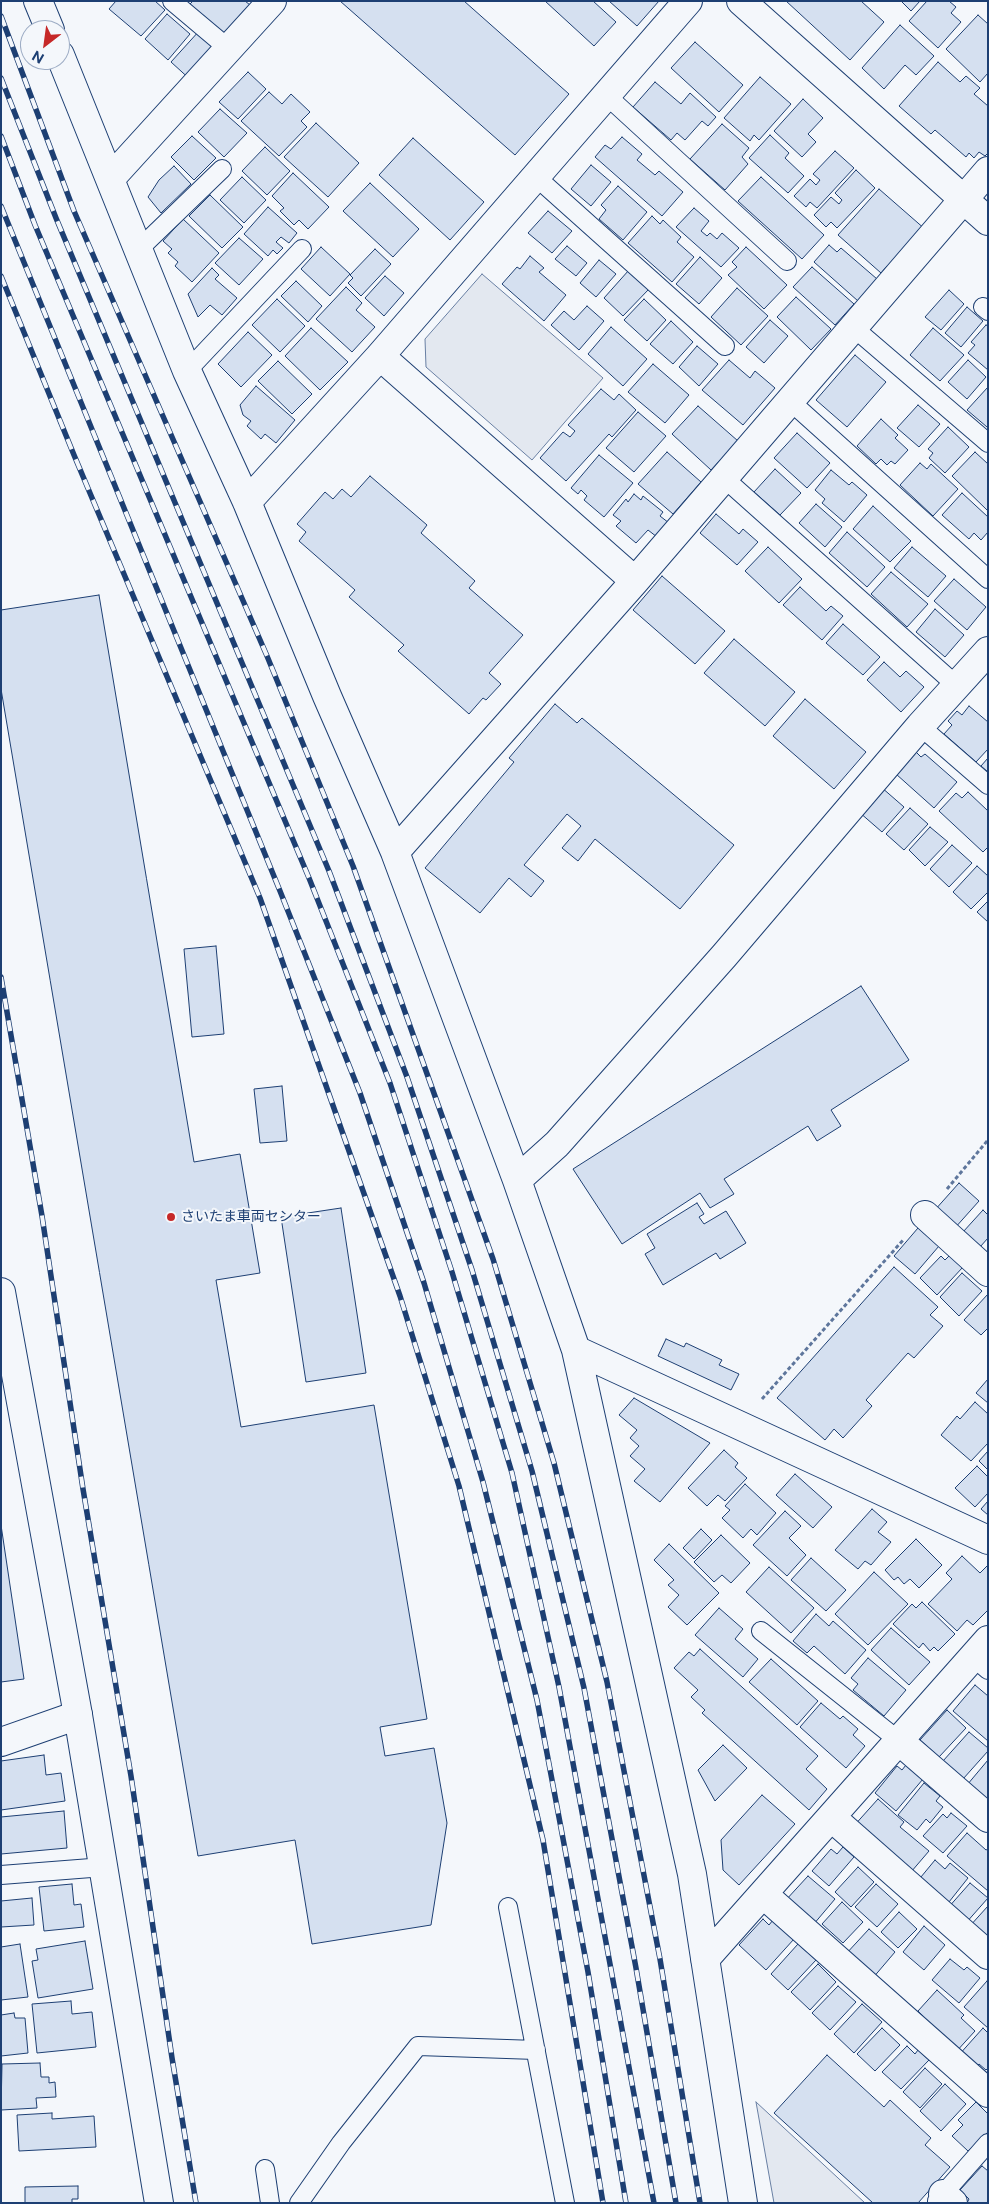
<!DOCTYPE html>
<meta charset="utf-8">
<style>
body{margin:0}
#map{position:relative;width:989px;height:2204px;overflow:hidden;background:#f4f7fb;font-family:"Public Sans",sans-serif}
canvas{display:block}
.frame{position:absolute;inset:0;border:2px solid #1d3f73;pointer-events:none}
.north{position:absolute;left:20px;top:20px;width:50px;height:50px;box-sizing:border-box;background:#f4f7fb;border:1px solid #9eadc5;border-radius:50%;rotate:210deg;font-size:14px;font-weight:700;line-height:20px;text-align:center;color:#1d3f73}
.north::after{content:'';display:block;margin:auto;width:18px;height:22px;background:#c62828;clip-path:polygon(50% 0,100% 100%,50% 72%,0 100%)}
</style>
<div id="map">
<canvas width="989" height="2204"></canvas>
<div class="frame"></div>
<div class="north">N</div>
</div>
<script>
const context = document.querySelector('canvas').getContext('2d');
context.lineJoin = 'round';
function paint(path, color) { context.fillStyle = color; context.fill(path, 'evenodd'); }
const shape = rows => new Path2D(rows.map(r => 'M' + r).join(''));
function strokePath(path, color, width, dash) { context.strokeStyle = color; context.lineWidth = width; context.lineCap = dash ? 'butt' : 'round'; context.setLineDash(dash || []); context.stroke(path); }
function drawText(font, color, halo, rows, align = 'center') {
  context.font = font + ' "Public Sans","Noto Sans JP",sans-serif'; context.lineWidth = 4; context.setLineDash([]); context.textBaseline = 'middle'; context.strokeStyle = halo; context.fillStyle = color; for (const [text, x, y, turn = 0] of rows) {
    context.save(); context.translate(x, y); context.rotate((+turn || 0) * Math.PI / 180); context.textAlign = isNaN(turn) ? turn : align; if (halo) context.strokeText(text, 0, 0); context.fillText(text, 0, 0); context.restore();
  }
}
const parking = shape([
 [482,274,603,378,532,460,426,367,425,339,482,274],
 [756,2102,865,2203,774,2203,756,2102]
]);
const building = shape([
 [116,1,155,1,165,10,141,36,109,9,116,1],
 [193,1,245,1,250,5,225,36,189,5,193,1],
 [340,1,464,1,569,94,515,155,340,1],
 [545,1,593,1,616,22,594,46,545,1],
 [609,1,659,1,637,26,609,1],
 [786,1,861,1,884,22,850,60,786,1],
 [901,1,920,1,911,11,901,1],
 [927,1,949,1,956,7,951,13,961,22,938,48,909,21,927,1],
 [167,14,190,34,168,60,145,39,167,14],
 [978,15,988,24,988,73,980,82,946,49,978,15],
 [900,25,934,56,916,75,905,65,884,89,862,68,900,25],
 [200,30,215,45,193,82,171,62,200,30],
 [695,42,743,85,719,112,671,68,695,42],
 [938,62,960,82,966,76,980,88,974,94,988,106,988,153,985,156,979,152,974,158,969,153,966,157,935,130,931,134,899,106,938,62],
 [248,72,266,89,238,119,219,102,248,72],
 [760,77,791,104,759,140,754,135,750,141,724,118,760,77],
 [655,82,681,104,690,93,716,117,708,126,702,121,685,140,677,133,671,140,633,107,655,82],
 [269,92,282,104,291,94,310,112,301,121,307,127,279,156,241,121,269,92],
 [803,99,823,118,808,134,816,142,802,157,774,131,803,99],
 [220,109,247,133,224,157,198,132,220,109],
 [316,123,359,163,328,197,284,157,316,123],
 [722,124,749,148,742,157,748,164,725,190,690,159,722,124],
 [770,135,789,153,785,158,804,176,788,193,749,158,770,135],
 [192,136,216,158,194,180,171,157,192,136],
 [622,137,642,154,637,160,655,175,659,171,683,192,662,216,595,157,605,145,611,149,622,137],
 [413,138,484,202,450,240,379,175,413,138],
 [265,147,290,171,267,195,242,171,265,147],
 [835,151,854,168,817,208,810,202,806,207,794,196,810,179,816,185,820,180,813,174,835,151],
 [591,165,611,182,591,206,571,189,591,165],
 [174,166,191,184,161,213,148,197,159,180,174,166],
 [856,170,875,188,837,228,831,222,826,227,814,215,831,197,839,204,842,200,835,193,856,170],
 [293,173,329,207,308,229,299,220,294,225,280,211,284,208,272,196,293,173],
 [242,177,266,200,244,223,220,200,242,177],
 [761,177,824,235,802,259,738,201,761,177],
 [370,183,419,229,393,257,343,211,370,183],
 [618,186,647,212,623,240,599,219,606,210,601,205,618,186],
 [879,189,926,230,891,270,887,266,881,273,838,235,879,189],
 [210,195,243,227,222,248,189,216,210,195],
 [268,207,297,233,289,243,281,237,276,242,283,248,277,254,273,250,268,256,244,234,268,207],
 [694,208,709,221,701,231,707,236,710,233,717,239,722,233,739,248,721,267,676,227,694,208],
 [548,211,572,231,552,253,528,233,548,211],
 [652,216,660,224,663,220,681,237,677,242,694,257,672,282,628,243,652,216],
 [183,219,219,253,192,282,175,266,178,262,168,253,172,249,163,241,183,219],
 [239,238,263,259,239,285,215,263,239,238],
 [829,245,837,252,841,248,877,279,858,301,814,262,829,245],
 [567,246,587,263,576,276,555,259,567,246],
 [321,247,350,274,330,296,301,269,321,247],
 [746,247,787,285,764,309,728,275,737,267,732,262,746,247],
 [375,249,391,264,361,296,348,283,353,278,350,275,375,249],
 [530,256,544,268,539,272,566,295,544,321,502,284,517,267,520,269,530,256],
 [700,257,722,278,699,304,676,284,700,257],
 [599,260,616,274,596,297,580,283,599,260],
 [812,267,854,304,835,325,793,287,812,267],
 [212,268,219,275,215,279,237,298,222,315,210,305,198,317,188,294,212,268],
 [629,270,649,289,623,316,604,298,629,270],
 [385,276,404,293,384,316,365,298,385,276],
 [296,281,322,306,308,322,281,296,296,281],
 [346,287,362,303,356,310,375,327,352,352,316,319,346,287],
 [737,288,768,316,741,345,711,317,737,288],
 [949,290,964,304,941,330,925,317,949,290],
 [796,297,831,329,811,350,777,317,796,297],
 [277,299,305,326,280,352,252,325,277,299],
 [644,299,666,320,647,341,624,320,644,299],
 [587,306,604,321,579,350,551,325,564,311,574,320,587,306],
 [967,307,983,321,961,347,945,333,967,307],
 [770,320,788,336,764,363,746,347,770,320],
 [671,321,693,342,673,364,650,344,671,321],
 [986,325,988,326,988,370,968,353,975,345,971,342,986,325],
 [611,327,647,359,623,386,588,354,611,327],
 [311,328,348,362,320,390,285,356,311,328],
 [933,328,964,355,940,381,910,355,933,328],
 [248,332,272,355,241,387,218,364,248,332],
 [697,346,718,364,699,386,679,367,697,346],
 [855,355,886,382,847,427,816,400,855,355],
 [729,360,750,378,755,371,775,388,743,425,702,390,729,360],
 [968,360,986,377,967,399,948,382,968,360],
 [278,361,312,394,292,414,258,381,278,361],
 [653,364,689,395,665,423,628,392,653,364],
 [256,386,295,420,276,443,265,434,261,439,247,426,251,421,243,415,240,405,256,386],
 [988,387,988,426,987,427,967,410,988,387],
 [601,389,614,400,619,394,636,410,612,437,609,434,566,481,540,458,563,432,570,437,575,431,568,425,601,389],
 [918,405,940,424,919,447,897,428,918,405],
 [698,406,738,441,711,470,672,434,698,406],
 [638,412,666,436,634,472,606,448,638,412],
 [881,419,898,435,895,438,908,450,895,464,891,461,887,465,881,459,876,464,857,446,881,419],
 [948,427,969,447,945,473,929,458,933,453,928,449,948,427],
 [797,433,830,463,807,488,774,458,797,433],
 [667,452,701,482,673,514,638,484,667,452],
 [975,452,988,464,988,511,952,476,975,452],
 [599,455,633,483,604,517,584,500,587,496,581,490,578,494,571,488,599,455],
 [920,463,927,469,931,464,958,489,933,516,900,485,920,463],
 [775,469,801,493,780,515,754,492,775,469],
 [831,470,849,485,852,482,867,495,844,522,822,503,825,499,815,490,831,470],
 [370,476,427,525,421,533,475,581,469,588,523,635,489,673,501,684,486,700,483,698,469,714,398,651,404,645,349,597,355,590,299,541,306,532,297,524,325,492,333,499,342,489,351,497,370,476],
 [962,493,988,517,988,532,981,540,974,533,969,539,942,515,962,493],
 [634,494,641,500,643,496,663,512,660,516,669,523,657,537,648,530,636,543,616,526,621,521,613,515,626,499,628,502,634,494],
 [816,504,842,527,825,547,799,523,816,504],
 [873,506,911,541,890,562,853,529,873,506],
 [716,514,739,534,743,529,758,542,737,565,700,533,716,514],
 [847,532,885,567,867,587,829,553,847,532],
 [768,547,802,579,779,603,745,571,768,547],
 [912,547,946,576,928,597,894,568,912,547],
 [891,572,928,604,907,627,871,594,891,572],
 [662,576,725,631,695,664,633,610,662,576],
 [954,579,986,607,967,630,934,601,954,579],
 [800,587,826,611,831,606,843,616,822,640,783,605,800,587],
 [99,595,194,1162,240,1154,260,1273,216,1280,241,1427,374,1405,427,1719,380,1727,385,1756,434,1748,447,1823,431,1925,312,1944,295,1840,198,1856,1,689,1,610,99,595],
 [935,609,964,635,945,657,916,632,935,609],
 [843,624,880,657,863,675,826,643,843,624],
 [734,639,795,692,765,726,704,673,734,639],
 [884,662,900,677,906,671,924,687,901,712,867,680,884,662],
 [805,699,866,752,834,789,773,736,805,699],
 [555,704,577,723,582,718,734,845,680,909,595,839,578,861,562,848,581,826,567,814,524,865,544,881,531,897,509,878,480,913,425,868,514,762,509,758,555,704],
 [969,706,988,722,988,749,976,762,944,734,952,725,948,721,957,711,962,715,969,706],
 [916,752,921,757,925,754,957,782,934,808,896,774,916,752],
 [988,758,988,772,981,766,988,758],
 [881,787,904,807,882,832,859,812,881,787],
 [968,792,988,811,988,847,983,852,939,811,956,793,962,798,968,792],
 [910,808,928,824,904,850,886,834,910,808],
 [930,827,948,842,925,866,909,850,930,827],
 [952,845,972,863,949,887,930,869,952,845],
 [977,866,988,876,988,892,971,909,953,892,977,866],
 [988,901,988,922,977,912,988,901],
 [216,946,224,1034,192,1037,184,949,216,946],
 [861,986,909,1060,831,1110,841,1126,817,1141,808,1126,724,1179,734,1194,710,1208,700,1193,622,1244,573,1169,861,986],
 [282,1086,287,1141,260,1143,254,1089,282,1086],
 [959,1183,979,1201,954,1229,934,1211,959,1183],
 [697,1203,704,1214,699,1217,704,1224,726,1211,746,1243,720,1259,716,1253,663,1285,645,1254,655,1248,647,1234,697,1203],
 [341,1208,366,1373,306,1382,281,1217,341,1208],
 [983,1210,988,1215,988,1238,980,1247,963,1232,983,1210],
 [918,1228,939,1246,915,1274,894,1256,918,1228],
 [950,1255,963,1267,937,1295,920,1278,941,1256,945,1260,950,1255],
 [894,1267,938,1307,930,1315,943,1326,914,1358,908,1353,866,1400,872,1406,843,1438,834,1429,825,1440,777,1398,894,1267],
 [962,1273,982,1291,959,1316,940,1297,962,1273],
 [988,1294,988,1328,981,1335,964,1320,988,1294],
 [666,1339,684,1347,686,1343,722,1360,719,1365,739,1374,731,1390,658,1356,666,1339],
 [988,1379,988,1403,976,1393,988,1379],
 [634,1398,710,1443,660,1502,634,1481,645,1469,630,1456,639,1446,630,1438,637,1430,619,1415,634,1398],
 [975,1402,988,1414,988,1443,971,1461,941,1435,957,1416,960,1419,975,1402],
 [724,1450,738,1463,735,1467,747,1478,725,1501,718,1495,707,1506,688,1488,724,1450],
 [988,1451,988,1470,979,1461,988,1451],
 [977,1466,988,1477,988,1493,975,1507,955,1488,977,1466],
 [795,1474,832,1507,813,1528,776,1495,795,1474],
 [745,1484,776,1513,757,1535,751,1529,743,1538,722,1518,730,1510,725,1506,745,1484],
 [988,1501,988,1515,981,1509,988,1501],
 [872,1509,887,1522,878,1532,891,1542,871,1565,865,1561,858,1569,835,1550,872,1509],
 [785,1511,801,1526,789,1538,806,1555,787,1576,753,1545,785,1511],
 [1,1525,24,1679,1,1682,1,1525],
 [701,1529,712,1540,694,1559,683,1548,701,1529],
 [721,1535,750,1563,731,1583,722,1575,714,1582,694,1562,721,1535],
 [916,1539,942,1565,919,1588,910,1579,904,1584,898,1577,894,1580,885,1570,916,1539],
 [669,1544,719,1593,687,1625,668,1607,679,1595,668,1585,674,1580,654,1560,669,1544],
 [962,1556,980,1573,988,1565,988,1610,973,1625,967,1620,957,1631,928,1604,952,1579,946,1573,962,1556],
 [811,1558,846,1590,826,1611,791,1580,811,1558],
 [769,1567,814,1608,791,1633,746,1592,769,1567],
 [874,1572,908,1604,868,1645,835,1614,874,1572],
 [922,1602,955,1634,938,1651,934,1647,930,1651,923,1643,919,1648,893,1624,912,1604,916,1608,922,1602],
 [719,1608,743,1629,735,1639,758,1659,743,1677,695,1635,719,1608],
 [816,1614,829,1626,833,1621,866,1650,845,1674,814,1646,807,1653,793,1641,816,1614],
 [891,1628,930,1662,909,1685,871,1650,891,1628],
 [700,1649,818,1756,806,1769,827,1789,809,1810,702,1713,705,1710,691,1697,698,1690,674,1668,689,1652,694,1656,700,1649],
 [868,1658,906,1690,884,1716,853,1690,858,1684,851,1678,868,1658],
 [771,1659,818,1701,797,1725,749,1682,771,1659],
 [975,1685,988,1696,988,1741,953,1711,975,1685],
 [821,1703,840,1719,843,1716,858,1729,853,1735,865,1746,846,1768,800,1727,821,1703],
 [947,1710,966,1728,939,1757,920,1740,947,1710],
 [969,1732,988,1748,988,1751,963,1779,943,1761,969,1732],
 [723,1745,747,1768,715,1801,698,1770,723,1745],
 [44,1755,46,1775,61,1773,65,1801,1,1810,1,1761,44,1755],
 [988,1760,988,1799,986,1801,967,1785,988,1760],
 [906,1765,923,1779,896,1811,875,1793,897,1766,902,1770,906,1765],
 [924,1783,940,1796,936,1801,943,1807,930,1823,926,1819,917,1830,898,1815,924,1783],
 [762,1795,795,1824,739,1885,723,1870,721,1840,762,1795],
 [878,1799,904,1822,900,1827,929,1851,911,1872,852,1828,878,1799],
 [64,1811,67,1848,1,1854,1,1817,64,1811],
 [951,1813,967,1826,943,1853,923,1836,943,1814,947,1818,951,1813],
 [967,1833,986,1850,988,1849,988,1891,947,1856,967,1833],
 [843,1847,854,1857,829,1886,812,1871,831,1849,837,1854,843,1847],
 [935,1860,945,1869,950,1863,968,1878,945,1907,916,1883,935,1860],
 [858,1867,874,1882,851,1907,835,1892,858,1867],
 [808,1876,835,1899,813,1925,785,1901,808,1876],
 [970,1883,988,1898,965,1924,947,1909,970,1883],
 [72,1884,74,1905,81,1904,84,1927,44,1931,39,1887,72,1884],
 [876,1884,898,1904,877,1927,855,1907,876,1884],
 [32,1898,34,1925,1,1927,1,1901,32,1898],
 [842,1902,863,1922,843,1943,822,1924,842,1902],
 [988,1906,988,1943,969,1927,988,1906],
 [899,1912,917,1929,898,1948,881,1932,899,1912],
 [763,1919,769,1925,773,1920,794,1939,766,1970,739,1945,763,1919],
 [924,1926,945,1945,924,1970,903,1952,924,1926],
 [869,1929,895,1952,872,1979,845,1955,869,1929],
 [85,1941,93,1989,38,1998,32,1961,38,1960,36,1949,85,1941],
 [20,1944,28,1997,1,2000,1,1947,20,1944],
 [798,1944,816,1960,788,1990,771,1974,798,1944],
 [950,1959,964,1970,967,1967,980,1978,959,2003,932,1980,950,1959],
 [818,1964,836,1982,810,2010,791,1992,818,1964],
 [987,1981,988,1981,988,2028,964,2007,987,1981],
 [838,1986,856,2002,830,2030,812,2013,838,1986],
 [937,1990,964,2015,961,2018,975,2031,955,2053,919,2020,923,2016,918,2011,937,1990],
 [71,2001,72,2014,92,2012,96,2047,37,2053,32,2004,71,2001],
 [862,2004,882,2022,854,2053,834,2034,862,2004],
 [14,2013,15,2018,25,2018,28,2053,1,2056,1,2015,14,2013],
 [882,2028,900,2045,875,2071,857,2054,882,2028],
 [983,2028,988,2033,988,2068,986,2070,979,2064,974,2070,958,2056,983,2028],
 [907,2046,915,2054,918,2050,929,2060,901,2089,882,2072,907,2046],
 [827,2055,884,2107,890,2100,931,2138,925,2145,950,2167,918,2203,873,2203,774,2113,827,2055],
 [40,2063,41,2077,49,2077,49,2083,55,2082,56,2097,36,2098,37,2108,1,2110,2,2064,40,2063],
 [925,2068,942,2084,920,2108,903,2092,925,2068],
 [945,2084,966,2104,941,2131,920,2111,945,2084],
 [976,2102,988,2114,988,2132,968,2151,952,2136,963,2125,958,2120,976,2102],
 [52,2113,52,2119,94,2116,96,2147,19,2151,17,2115,52,2113],
 [982,2166,988,2171,988,2203,967,2203,969,2199,960,2190,982,2166],
 [78,2186,78,2199,72,2199,72,2203,25,2203,25,2187,78,2186]
]);
const path = shape([
 [947,1189,988,1140],
 [762,1399,904,1239]
]);
const service = shape([
 [172,1,229,49],
 [606,95,787,261],
 [535,176,725,346],
 [137,251,222,169],
 [983,307,988,311],
 [854,328,988,443],
 [187,371,302,249],
 [790,401,988,579],
 [724,478,957,686],
 [920,726,988,785],
 [761,1631,898,1740],
 [973,1657,988,1670],
 [1,1875,104,1867],
 [508,1907,565,2203],
 [265,2169,270,2203],
 [937,2201,988,2143],
 [299,2203,341,2143,418,2046,536,2050]
]);
const minor = shape([
 [38,1,50,30],
 [741,1,988,221],
 [60,55,187,371,247,502,327,696,395,852,517,1180,576,1350,692,1874,743,2203],
 [110,179,272,1],
 [380,356,635,581],
 [247,502,380,356,688,1],
 [395,852,635,581,988,171],
 [517,1180,557,1144,724,956,920,726,988,651],
 [925,1215,988,1272],
 [576,1350,988,1540],
 [898,1740,988,1818],
 [1,1742,78,1715],
 [831,1817,988,1955],
 [763,1894,988,2093],
 [705,1959,988,1640],
 [943,2194,953,2203]
]);
const tertiary = shape([
 [1,1292,78,1715,159,2203]
]);
const rail = shape([
 [1,16,74,211,267,656,353,866,493,1259,554,1463,607,1682,660,1959,700,2203],
 [1,78,56,218,329,871,407,1077,472,1270,532,1471,584,1688,636,1968,676,2203],
 [1,136,35,225,309,878,390,1083,452,1272,512,1473,559,1687,654,2203],
 [1,206,280,891,360,1093,424,1283,483,1482,537,1700,588,1972,626,2203],
 [1,276,74,455,260,898,400,1296,459,1486,543,1840,603,2203],
 [1,977,42,1216,83,1489,131,1776,172,2058,196,2203]
]);
const markers = [
 [171,1217,5,"#c62828"]
];
const poiNames = [
 ["さいたま車両センター",181,1217]
];
paint(parking, '#e3e8f0');
strokePath(parking, '#687fa3', 1);
paint(building, '#d5e0f0');
strokePath(building, '#1d3f73', 1);
strokePath(service, '#1d3f73', 20);
strokePath(minor, '#1d3f73', 30);
strokePath(tertiary, '#1d3f73', 30);
strokePath(path, '#5e769c', 3, [4, 2.5]);
strokePath(service, '#f4f7fb', 18);
strokePath(minor, '#f4f7fb', 28);
strokePath(tertiary, '#f4f7fb', 28);
strokePath(rail, '#1d3f73', 5.5);
strokePath(rail, '#f4f7fb', 4, [11]);
for (const [x, y, r, color] of markers) { const dot = new Path2D(); dot.arc(x, y, r, 0, 2 * Math.PI); context.fillStyle = color; context.fill(dot); strokePath(dot, '#f4f7fb', 2); }
drawText('14px', '#1d3f73', '#f4f7fb', poiNames, 'left');
</script>
